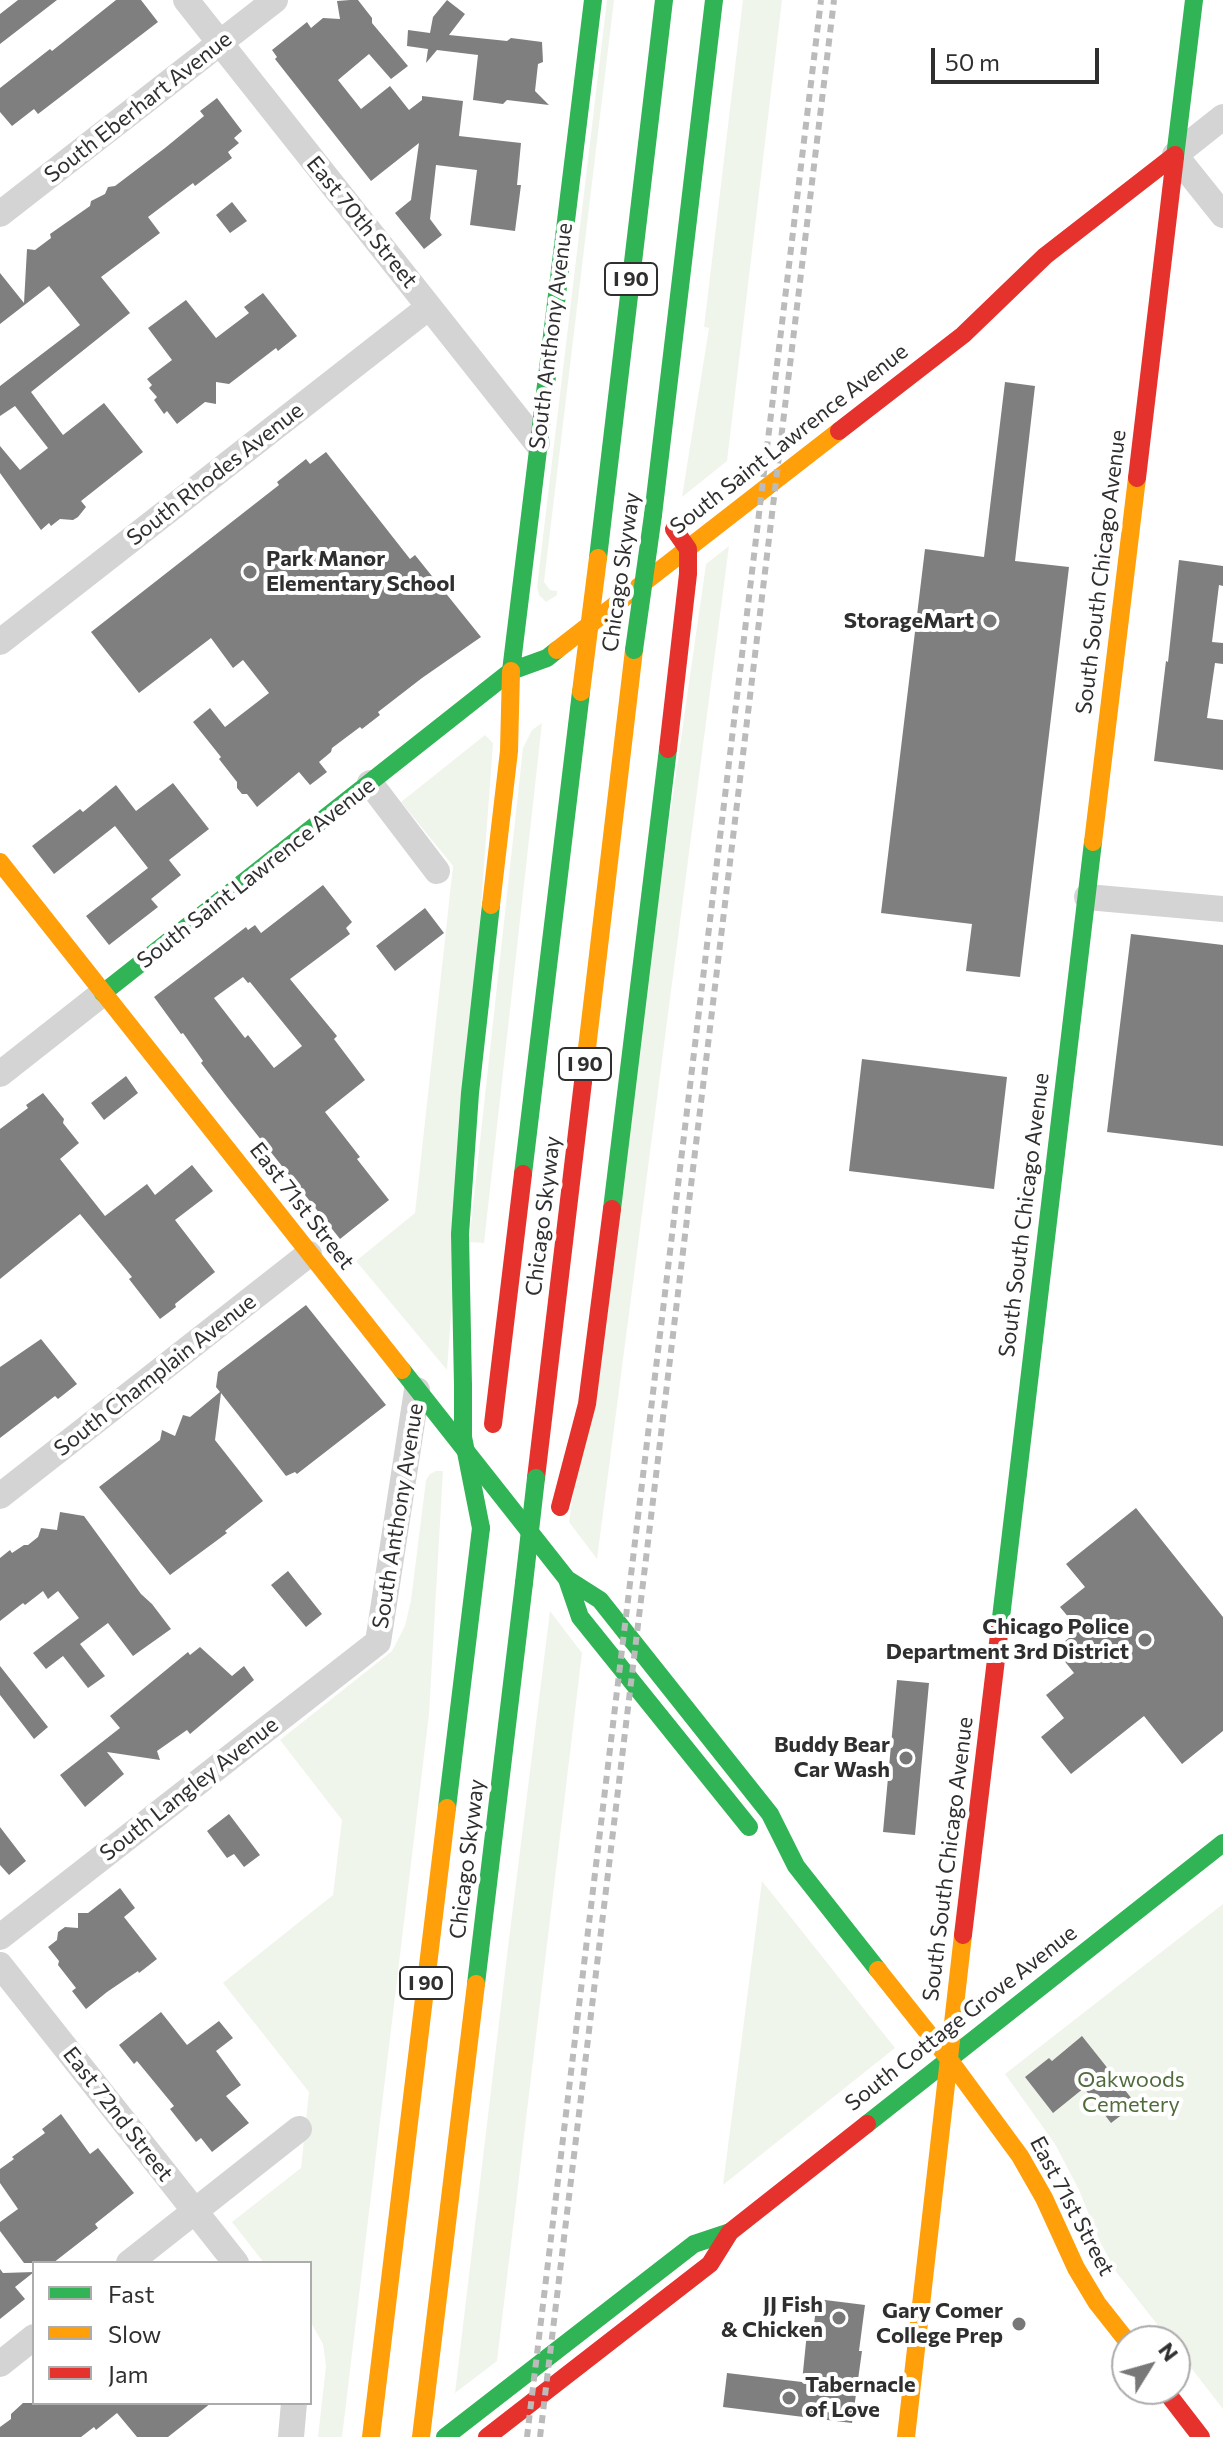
<!DOCTYPE html>
<style>
body{margin:0}
#map{position:relative;width:1223px;height:2437px;overflow:hidden;background:#fff;font-family:Commissioner,sans-serif}
canvas{display:block}
.legend{position:absolute;left:32px;top:2261px;width:280px;height:144px;box-sizing:border-box;background:#fff;border:2px solid #acacac;margin:0;padding:10px 14px;list-style:none;font-size:24px;color:#2f2f2f}
.legend li{display:flex;align-items:center;gap:16px;height:40px}
.legend b{width:40px;border:2px solid #acacac}
.north{position:absolute;left:1111px;top:2325px;width:80px;height:80px;box-sizing:border-box;background:#fff;border:2px solid #acacac;border-radius:50%;rotate:53deg;font-size:22px;font-weight:700;line-height:32px;text-align:center;color:#2f2f2f}
.north::after{content:'';display:block;margin:auto;width:28px;height:36px;background:#787878;clip-path:polygon(50% 0,100% 100%,50% 72%,0 100%)}
.scale{position:absolute;left:931px;top:48px;width:168px;height:36px;box-sizing:border-box;border:4px solid #2f2f2f;border-top:0;padding-left:10px;font-size:24px;line-height:28px;white-space:nowrap;color:#2f2f2f;-webkit-text-stroke:6px #fff;paint-order:stroke}
</style>
<div id="map">
<canvas width="1223" height="2437"></canvas>
<ul class="legend">
<li><b style="height:10px;background:#30b455"></b>Fast</li>
<li><b style="height:10px;background:#ff9f0a"></b>Slow</li>
<li><b style="height:10px;background:#e5322d"></b>Jam</li>
</ul>
<div class="north">N</div>
<div class="scale">50 m</div>
</div>
<script>
const context = document.querySelector('canvas').getContext('2d');
context.lineJoin = 'round';
function paint(path, color) { context.fillStyle = color; context.fill(path, 'evenodd'); }
const shape = rows => new Path2D(rows.map(r => 'M' + r).join(''));
function strokePath(path, color, width, dash) { context.strokeStyle = color; context.lineWidth = width; context.lineCap = dash ? 'butt' : 'round'; context.setLineDash(dash || []); context.stroke(path); }
function drawText(font, color, halo, rows, align = 'center') {
  context.font = font + ' Commissioner,sans-serif'; context.lineWidth = 8; context.setLineDash([]); context.textBaseline = 'middle'; context.strokeStyle = halo; context.fillStyle = color; for (const [text, x, y, turn = 0] of rows) {
    context.save(); context.translate(x, y); context.rotate((+turn || 0) * Math.PI / 180); context.textAlign = isNaN(turn) ? turn : align; if (halo) context.strokeText(text, 0, 0); context.fillText(text, 0, 0); context.restore();
  }
}
const green = shape([
 [607,0,614,0,544,582,550,590,557,591,557,595,546,602,539,595,537,587],
 [743,0,782,0,727,461,682,497,709,328,704,327],
 [729,546,597,1559,569,1522,706,564],
 [542,723,484,1243,469,1242,523,748,532,730],
 [485,735,493,743,447,1370,356,1261,415,1213,453,866,401,802],
 [436,1471,443,1471,429,1714,342,2437,318,2437,326,2366,323,2344,310,2321,310,2263,264,2263,232,2222,301,2168,309,2092,223,1983,333,1895,342,1820,280,1740,392,1651,405,1626,411,1600,426,1480,430,1474],
 [550,1611,582,1653,497,2361,455,2393,508,1947],
 [762,1881,895,2048,723,2185],
 [1223,1904,1223,2409,1175,2347,1175,2341,1170,2341,1117,2273,1100,2242,1079,2190,1055,2144,1005,2074]
]);
const building = shape([
 [18,0,57,0,0,44,0,14],
 [116,0,141,0,158,22,38,114,34,109,12,126,0,112,0,88,50,49,52,51],
 [350,0,358,0,372,18,372,23,408,66,391,79,369,54,338,80,361,109,390,86,409,110,422,100,422,96,463,101,459,136,521,143,517,185,521,185,515,231,470,225,477,170,436,165,430,219,442,235,424,249,395,213,411,200,419,143,371,181,275,59,277,57,272,50,307,22,311,28,323,18,340,19,337,1],
 [447,0,465,14,449,35,507,41,511,38,542,42,543,62,538,64,535,91,549,105,507,100,503,104,473,100,478,55,437,50,426,63,428,49,407,46,408,30,430,33,433,17],
 [217,98,242,131,234,138,239,143,228,152,232,158,195,186,193,183,148,217,160,233,101,277,130,313,31,392,63,435,104,403,143,452,81,501,86,507,78,517,73,520,60,519,51,526,49,523,41,530,0,473,0,446,20,470,48,448,15,406,0,416,0,386,80,325,49,286,0,324,0,273,24,303,27,249,35,250,51,238,50,234,90,206,91,201,105,194,108,187,115,186,165,148,204,116,200,111],
 [232,202,247,221,230,233,216,215],
 [263,293,297,336,278,351,276,348,229,384,216,382,216,404,205,402,177,424,167,411,164,414,154,400,157,397,149,388,152,385,147,379,172,360,148,328,186,300,216,338,249,313,244,307],
 [1005,382,1035,386,1015,561,1069,567,1020,977,966,971,972,924,881,913,925,549,984,557],
 [326,452,410,559,415,555,481,637,422,678,378,712,380,715,362,729,360,727,332,748,331,752,319,762,327,772,310,785,299,772,257,807,247,794,242,794,237,788,237,782,219,759,221,757,193,722,210,708,225,727,269,693,243,660,233,668,211,638,139,693,91,632,279,485,277,482,306,459,310,464],
 [1179,560,1223,566,1223,586,1219,585,1212,642,1223,643,1223,664,1215,663,1207,718,1223,720,1223,770,1154,761,1166,661,1168,662],
 [173,783,209,829,169,860,181,875,151,899,158,907,109,945,86,916,148,868,115,826,54,874,32,846,80,809,83,812,116,785,136,811],
 [323,885,352,922,346,928,350,934,290,979,337,1036,334,1039,365,1080,325,1112,360,1157,357,1159,389,1200,340,1239,227,1097,201,1063,203,1061,183,1033,181,1034,154,997,246,927,248,930,255,925,261,933],
 [243,977,248,983,250,982,302,1046,274,1068,248,1035,245,1038,214,998],
 [425,908,444,933,395,971,376,946],
 [1131,934,1223,945,1223,1146,1107,1132],
 [862,1059,1007,1077,994,1189,849,1171],
 [126,1076,138,1093,104,1120,91,1103],
 [43,1093,64,1119,63,1123,79,1143,60,1159,105,1216,147,1184,155,1195,192,1165,213,1191,175,1220,215,1272,175,1304,176,1307,160,1319,129,1279,132,1277,80,1214,0,1279,0,1129,28,1108,26,1105],
 [306,1305,386,1405,297,1474,295,1472,286,1476,221,1393,215,1440,263,1501,225,1531,227,1533,170,1575,99,1487,160,1440,162,1430,175,1436,183,1415,190,1417,220,1392,216,1387,218,1372],
 [41,1339,77,1384,58,1399,55,1396,0,1438,0,1367],
 [1136,1508,1223,1617,1223,1731,1182,1764,1144,1716,1071,1774,1041,1737,1064,1718,1046,1695,1074,1673,1055,1649,1079,1630,1060,1607,1085,1587,1066,1564],
 [60,1512,84,1516,141,1594,152,1604,171,1629,133,1656,108,1623,80,1644,105,1676,88,1688,63,1656,46,1669,33,1653,79,1618,58,1591,48,1599,43,1591,25,1605,23,1603,0,1621,0,1558,10,1550,12,1553,24,1545,28,1545,38,1537,41,1528,57,1530],
 [288,1571,322,1614,306,1627,271,1585],
 [200,1647,232,1676,244,1666,254,1680,190,1734,187,1730,157,1751,160,1760,107,1752,124,1774,85,1807,60,1775,120,1728,110,1716,188,1652,190,1655],
 [0,1666,48,1727,34,1739,0,1695],
 [897,1680,929,1683,915,1835,883,1832],
 [229,1814,260,1855,244,1867,234,1854,227,1858,207,1831],
 [0,1827,26,1861,9,1875,0,1865],
 [120,1888,135,1908,124,1917,157,1959,139,1973,138,1971,107,1992,86,2009,72,1991,76,1988,58,1965,59,1961,48,1947,57,1940,58,1932,65,1927,78,1928,78,1913,88,1913],
 [161,2012,187,2045,219,2021,233,2038,216,2051,241,2085,226,2096,249,2123,212,2152,201,2138,196,2142,170,2109,174,2106,137,2061,134,2064,119,2045],
 [1082,2036,1136,2104,1111,2123,1084,2088,1053,2113,1025,2077,1049,2058,1052,2061],
 [61,2114,90,2154,98,2148,134,2193,95,2224,98,2228,53,2263,24,2263,0,2231,0,2222,18,2209,0,2183,0,2169,14,2159,12,2157,45,2133,42,2129],
 [0,2269,3,2273,34,2272,15,2287,25,2299,0,2319],
 [817,2299,865,2305,859,2351,862,2351,852,2423,723,2407,727,2373,802,2382,807,2332,813,2333],
 [23,2403,211,2403,168,2437,137,2437,117,2413,96,2430,94,2427,81,2437,0,2437,0,2427,11,2419,11,2414]
]);
const street = shape([
 [186,0,537,443],
 [1223,117,1175,155,1223,215],
 [0,214,275,0],
 [0,642,429,307],
 [370,783,437,871],
 [1087,897,1223,909],
 [0,1074,103,993],
 [0,1496,309,1254],
 [0,1937,378,1642,417,1390],
 [0,1965,236,2263],
 [129,2263,299,2129],
 [0,2364,34,2337],
 [291,2437,294,2403]
]);
const fast = shape([
 [1175,157,1194,0],
 [653,515,714,0],
 [598,558,664,0],
 [511,671,593,0],
 [103,993,511,671,547,658,557,650],
 [523,1174,581,692],
 [612,1209,668,749],
 [402,1370,567,1579,600,1600,770,1814,796,1866,878,1970],
 [463,1386,460,1234,470,1093,491,905],
 [567,1579,580,1617,749,1827],
 [1000,1626,1093,842],
 [447,1808,481,1528],
 [476,1984,524,1583],
 [867,2124,1223,1843],
 [445,2437,694,2244,730,2232]
]);
const slow = shape([
 [557,650,839,431],
 [1093,842,1137,478],
 [0,862,402,1370],
 [491,905,509,751,511,671],
 [583,1082,634,650],
 [878,1970,948,2058,1020,2156,1044,2198,1076,2268,1097,2303,1127,2341],
 [371,2437,447,1808],
 [421,2437,476,1984],
 [906,2437,963,1935]
]);
const jam = shape([
 [839,431,963,335,1045,256,1175,155],
 [1137,478,1175,157],
 [668,749,688,574,688,549,674,529],
 [493,1424,523,1174],
 [536,1478,583,1082],
 [560,1507,587,1404,612,1209],
 [963,1935,1000,1626],
 [1164,2389,1201,2437],
 [487,2437,710,2264,730,2232,867,2124]
]);
const rail = shape([
 [527,2437,821,0],
 [540,2437,834,0]
]);
const fastBridge = shape([
 [634,650,653,515],
 [463,1386,463,1437,481,1528],
 [524,1583,536,1478]
]);
const slowBridge = shape([
 [581,692,598,558]
]);
const markers = [
 [250,572,8,"#787878"],
 [990,621,8,"#787878"],
 [1145,1640,8,"#787878"],
 [906,1758,8,"#787878"],
 [839,2318,8,"#787878"],
 [1019,2324,8,"#787878"],
 [789,2398,8,"#787878"]
];
const shields = [
 [631,279,52],
 [585,1064,52],
 [426,1983,52]
];
const shieldNames = [
 ["I 90",631,279],
 ["I 90",585,1064],
 ["I 90",426,1983]
];
const streetNames = [
 ["South Eberhart Avenue",138,107,-38],
 ["East 70th Street",362,222,51],
 ["South Anthony Avenue",551,336,-83],
 ["South Saint Lawrence Avenue",789,439,-38],
 ["South Rhodes Avenue",215,474,-38],
 ["Chicago Skyway",621,572,-82],
 ["South South Chicago Avenue",1101,572,-83],
 ["South Saint Lawrence Avenue",256,873,-38],
 ["East 71st Street",302,1206,52],
 ["South South Chicago Avenue",1024,1215,-83],
 ["Chicago Skyway",543,1216,-83],
 ["South Champlain Avenue",155,1375,-38],
 ["South Anthony Avenue",398,1516,-81],
 ["South Langley Avenue",189,1789,-38],
 ["Chicago Skyway",467,1859,-83],
 ["South South Chicago Avenue",948,1859,-83],
 ["South Cottage Grove Avenue",961,2018,-38],
 ["East 72nd Street",118,2114,52],
 ["East 71st Street",1072,2206,62]
];
const poiNames = [
 ["Park Manor",266,559,"left"],
 ["Elementary School",266,584,"left"],
 ["StorageMart",974,621],
 ["Chicago Police",1129,1627],
 ["Department 3rd District",1129,1652],
 ["Buddy Bear",890,1745],
 ["Car Wash",890,1770],
 ["JJ Fish",823,2305],
 ["& Chicken",823,2330],
 ["Gary Comer",1003,2311],
 ["College Prep",1003,2336],
 ["Tabernacle",805,2385,"left"],
 ["of Love",805,2410,"left"]
];
const parkNames = [
 ["Oakwoods",1131,2080],
 ["Cemetery",1131,2105]
];
paint(green, '#f0f5ec');
paint(building, '#7f7f7f');
strokePath(street, '#d4d4d4', 26);
strokePath(fast, '#30b455', 18);
strokePath(slow, '#ff9f0a', 18);
strokePath(jam, '#e5322d', 18);
strokePath(rail, '#bbb', 6, [8, 6]);
strokePath(fastBridge, '#30b455', 18);
strokePath(slowBridge, '#ff9f0a', 18);
for (const [x, y, r, color] of markers) { const dot = new Path2D(); dot.arc(x, y, r, 0, 2 * Math.PI); context.fillStyle = color; context.fill(dot); strokePath(dot, '#fff', 3); }
for (const [x, y, w] of shields) { const box = new Path2D(); box.roundRect(x - w / 2, y - 16, w, 32, 6); context.fillStyle = '#fff'; context.fill(box); strokePath(box, '#2f2f2f', 2); }
drawText('bold 20px', '#2f2f2f', null, shieldNames);
drawText('22px', '#2f2f2f', '#fff', streetNames);
drawText('bold 22px', '#2f2f2f', '#fff', poiNames, 'right');
drawText('22px', '#506b3c', '#fff', parkNames);
</script>
